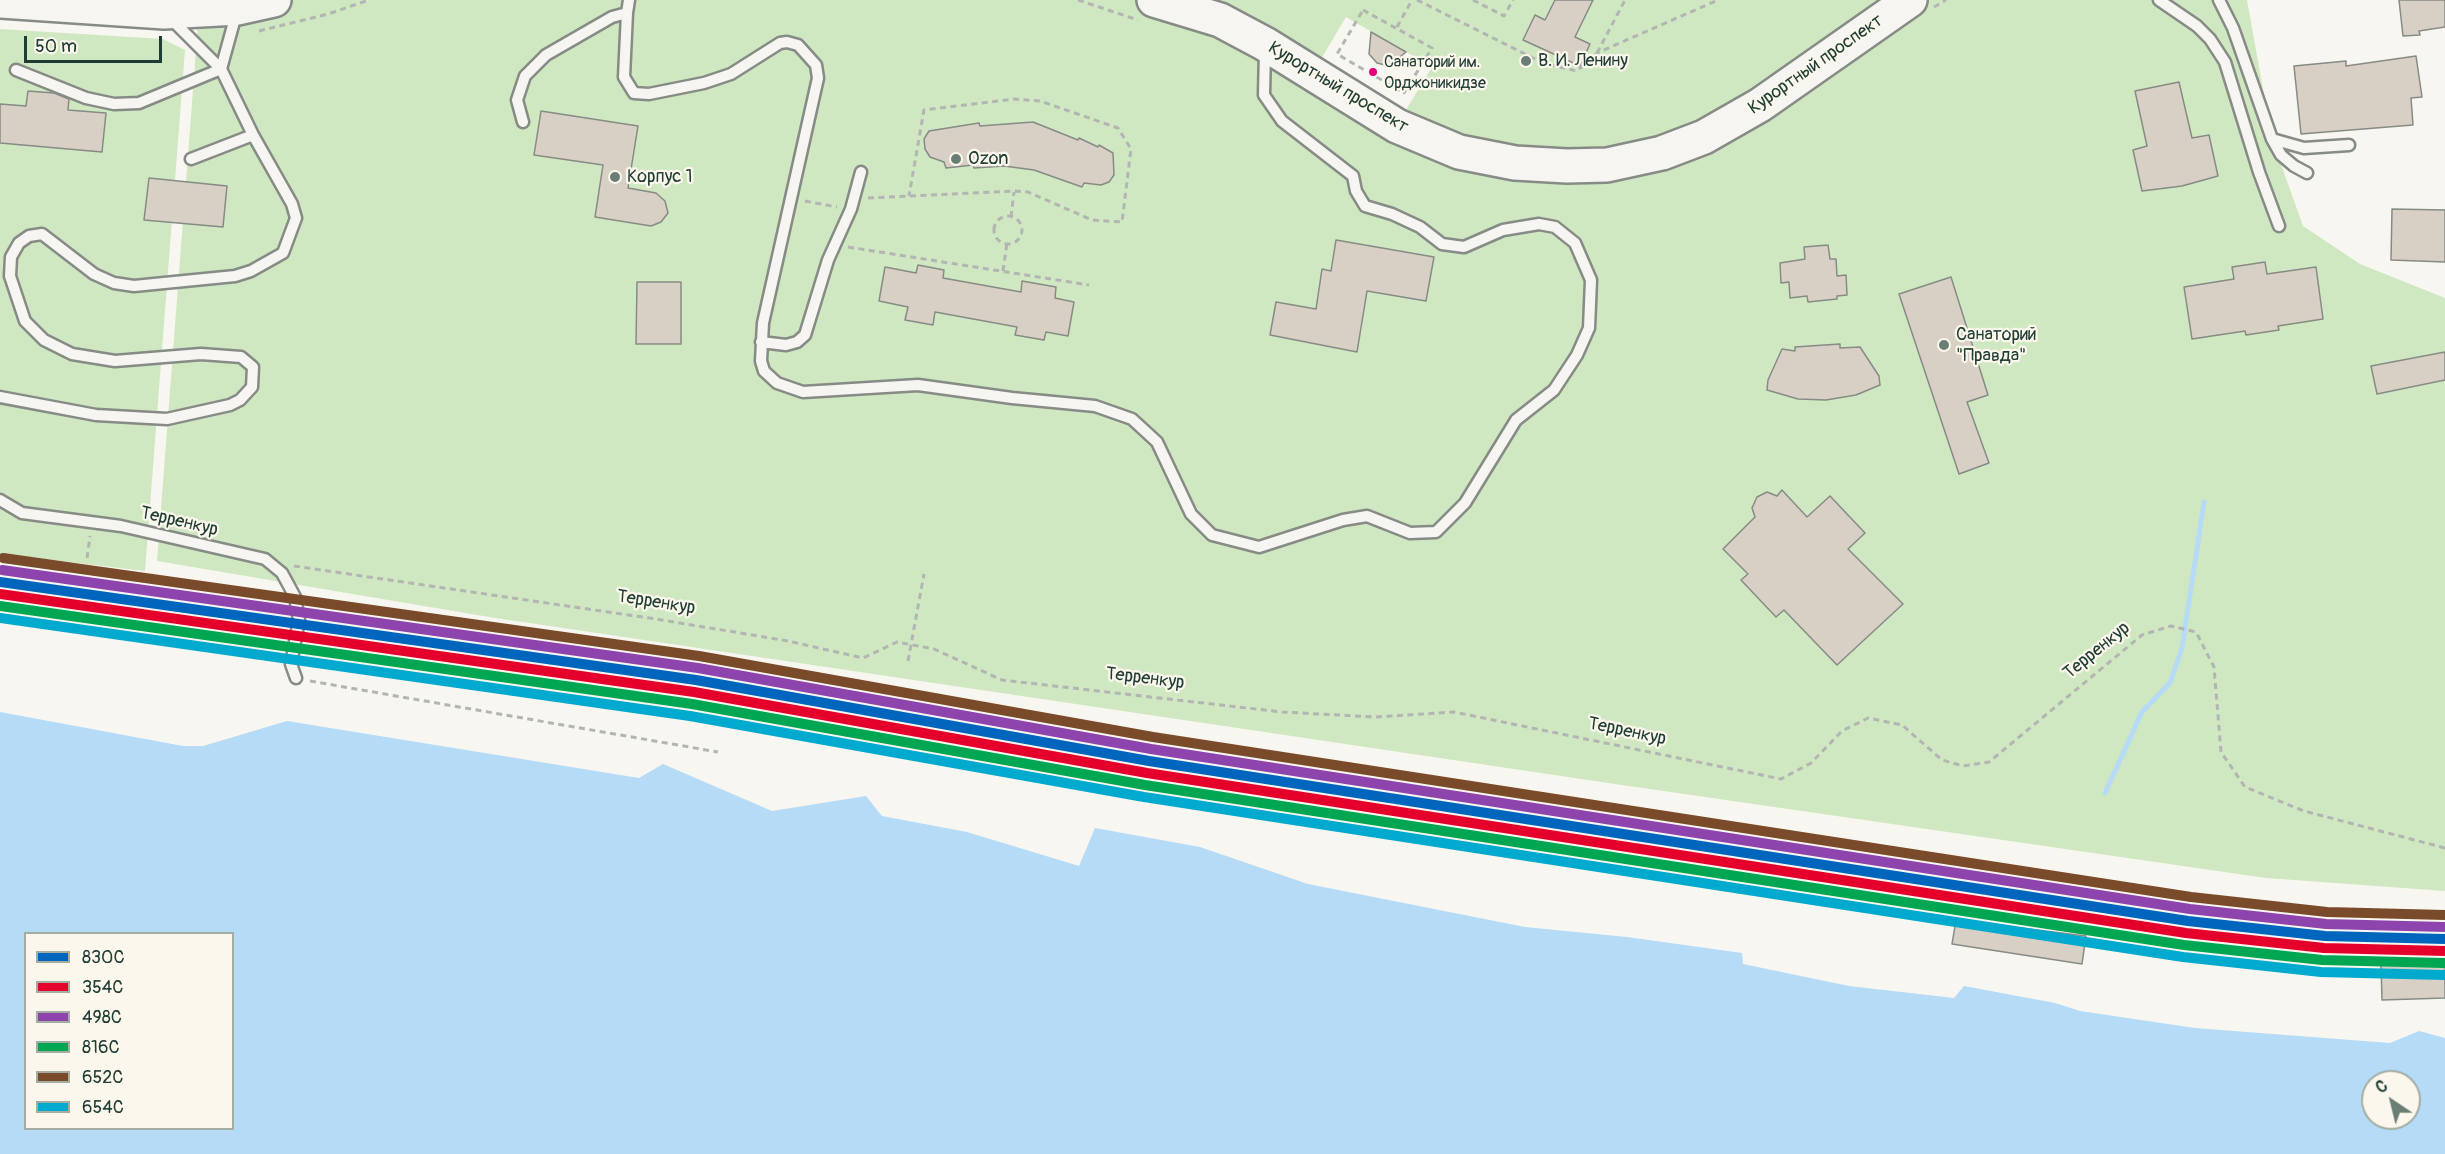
<!DOCTYPE html>
<meta charset="utf-8">
<style>
body{margin:0}
#map{position:relative;width:2445px;height:1154px;overflow:hidden;background:#f8f6f0;font-family:Pangolin,sans-serif}
canvas{display:block}
.legend{position:absolute;left:24px;top:932px;width:210px;height:198px;box-sizing:border-box;background:#fbf7ec;border:2px solid #a3ada2;margin:0;padding:8px 10px;list-style:none;font-size:18px;color:#1f3d34}
.legend li{display:flex;align-items:center;gap:12px;height:30px}
.legend b{width:30px;border:2px solid #a3ada2}
.north{position:absolute;left:2361px;top:1070px;width:60px;height:60px;box-sizing:border-box;background:#fbf7ec;border:2px solid #a3ada2;border-radius:50%;rotate:325deg;font-size:16px;font-weight:700;line-height:24px;text-align:center;color:#1f3d34}
.north::after{content:'';display:block;margin:auto;width:21px;height:27px;background:#6b7e76;clip-path:polygon(50% 0,100% 100%,50% 72%,0 100%)}
.scale{position:absolute;left:24px;top:36px;width:138px;height:27px;box-sizing:border-box;border:3px solid #1f3d34;border-top:0;padding-left:8px;font-size:18px;line-height:21px;white-space:nowrap;color:#1f3d34;-webkit-text-stroke:4px #fbf7ec;paint-order:stroke}
</style>
<div id="map">
<canvas width="2445" height="1154"></canvas>
<ul class="legend">
<li><b style="height:8px;background:#0065bd"></b>830С</li>
<li><b style="height:8px;background:#e4002b"></b>354С</li>
<li><b style="height:8px;background:#8e44ad"></b>498С</li>
<li><b style="height:8px;background:#00a651"></b>816С</li>
<li><b style="height:8px;background:#7a4b2a"></b>652С</li>
<li><b style="height:8px;background:#00a9ce"></b>654С</li>
</ul>
<div class="north">С</div>
<div class="scale">50 m</div>
</div>
<script>
const context = document.querySelector('canvas').getContext('2d');
context.lineJoin = 'round';
function paint(path, color) { context.fillStyle = color; context.fill(path, 'evenodd'); }
const shape = rows => new Path2D(rows.map(r => 'M' + r).join(''));
function strokePath(path, color, width, dash) { context.strokeStyle = color; context.lineWidth = width; context.lineCap = dash ? 'butt' : 'round'; context.setLineDash(dash || []); context.stroke(path); }
function drawText(font, color, halo, rows, align = 'center') {
  context.font = font + ' Pangolin,sans-serif'; context.lineWidth = 4.5; context.setLineDash([]); context.textBaseline = 'middle'; context.strokeStyle = halo; context.fillStyle = color; for (const [text, x, y, turn = 0] of rows) {
    context.save(); context.translate(x, y); context.rotate((+turn || 0) * Math.PI / 180); context.textAlign = isNaN(turn) ? turn : align; if (halo) context.strokeText(text, 0, 0); context.fillText(text, 0, 0); context.restore();
  }
}
const green = shape([
 [55,0,2247,0,2272,139,2303,226,2360,264,2445,298,2445,891,2266,878,1615,784,489,617,157,561,199,11],
 [1346,17,1432,67,1398,123,1312,74],
 [0,29,163,39,185,50,145,571,0,554]
]);
const water = shape([
 [0,712,183,746,203,746,287,721,639,778,663,764,772,811,866,796,882,816,967,832,1079,866,1095,828,1200,847,1308,884,1525,927,1627,937,1742,953,1743,964,1849,986,1954,998,1964,986,2055,1003,2080,1011,2195,1028,2390,1043,2419,1031,2445,1038,2445,1154,0,1154],
 [26,934,232,934,232,1128,26,1128],
 [2373,1082,2409,1082,2409,1118,2373,1118]
]);
const stream = shape([
 [2105,793,2142,712,2170,683,2182,648,2204,502]
]);
const building = shape([
 [1555,0,1593,0,1575,37,1590,44,1580,66,1523,40,1535,15,1545,20,1555,0],
 [2399,0,2445,0,2445,27,2419,31,2420,35,2403,36,2399,0],
 [1371,32,1406,52,1389,66,1377,63,1369,54,1371,32],
 [2416,56,2422,97,2411,98,2413,125,2301,134,2294,66,2346,61,2346,66,2416,56],
 [2179,82,2192,138,2209,135,2218,176,2182,186,2142,191,2133,150,2147,146,2135,91,2179,82],
 [28,91,54,93,69,99,68,110,106,113,102,152,0,143,0,104,26,106,28,91],
 [541,111,638,126,628,188,656,193,665,201,668,213,661,222,651,226,595,217,603,165,534,155,541,111],
 [1033,122,1078,140,1079,138,1098,147,1099,145,1113,153,1114,175,1109,182,1101,185,1084,183,1082,187,1034,170,1004,166,974,168,973,165,946,168,944,162,930,157,925,149,924,139,929,131,979,123,980,126,1033,122],
 [149,178,227,186,223,227,144,220,149,178],
 [2392,209,2445,210,2445,262,2391,260,2392,209],
 [1336,240,1434,257,1426,301,1367,291,1357,352,1270,335,1276,302,1316,309,1322,269,1331,271,1336,240],
 [1828,245,1830,259,1836,259,1837,276,1846,275,1847,295,1837,296,1837,299,1808,302,1807,296,1790,298,1789,282,1781,283,1780,263,1805,259,1804,247,1828,245],
 [2265,262,2267,274,2316,267,2323,319,2278,326,2279,330,2246,335,2245,331,2192,339,2184,287,2234,279,2232,267,2265,262],
 [918,265,944,270,943,278,1021,292,1022,281,1056,287,1055,298,1074,302,1068,336,1046,332,1044,340,1015,335,1017,327,935,312,933,325,905,320,908,307,879,301,885,267,916,273,918,265],
 [1951,277,1988,395,1967,402,1989,463,1959,474,1899,294,1951,277],
 [637,282,681,282,681,344,636,344,637,282],
 [1840,344,1840,348,1860,347,1879,376,1880,385,1856,395,1826,400,1798,399,1767,390,1768,380,1782,349,1795,351,1795,347,1840,344],
 [2445,352,2445,380,2377,394,2371,366,2445,352],
 [1782,490,1807,517,1830,496,1865,533,1848,549,1903,604,1837,665,1784,610,1776,617,1741,580,1748,574,1723,549,1755,517,1752,508,1757,497,1767,492,1777,496,1782,490],
 [1956,920,2086,936,2082,964,1952,944,1956,920],
 [2445,963,2445,998,2382,1000,2381,965,2445,963]
]);
const path = shape([
 [1078,0,1138,20],
 [1417,0,1543,63,1577,71,1597,53,1718,0],
 [1473,0,1504,16,1513,0],
 [1934,7,1946,0],
 [1363,10,1432,48,1404,93,1337,54,1363,10],
 [1397,27,1412,0],
 [259,31,328,14,369,0],
 [1597,53,1625,0],
 [868,198,1014,191,1028,192,1092,220,1122,222,1131,149,1118,128,1040,101,1014,99,924,110,909,196],
 [805,201,837,207],
 '994 230a14 14 0 1 1 28 0a14 14 0 1 1-28 0Z',
 [1011,217,1014,192],
 [848,247,1089,285],
 [1003,271,1007,243],
 [87,558,90,536],
 [294,566,656,619,788,641,863,658,897,642,934,649,1002,680,1282,712,1376,717,1454,712,1781,779,1811,763,1842,731,1868,718,1902,725,1942,760,1963,766,1989,762,2142,635,2171,626,2196,632,2214,667,2221,752,2245,787,2304,811,2445,848],
 [908,661,924,574],
 [310,681,718,752]
]);
const lane = shape([
 [2159,0,2197,26,2210,39,2225,62,2259,172,2279,226],
 [2219,0,2233,28,2272,139,2281,155,2294,166,2307,173],
 [627,13,624,77,634,93,649,94,704,83,731,74,780,43,787,42,798,45,816,65,818,78,763,323,761,361,764,371,777,383,803,392,918,385,1012,398,1095,406,1132,419,1157,442,1191,514,1212,535,1259,547,1343,520,1367,516,1410,533,1436,532,1465,503,1516,420,1554,390,1577,355,1589,328,1591,280,1575,243,1555,227,1539,224,1503,230,1464,247,1442,244,1420,227,1392,214,1365,206,1356,191,1353,176,1282,121,1264,95,1265,50],
 [16,70,86,98,114,104,139,103,221,69,237,11],
 [523,122,517,100,525,76,546,55,612,17,627,13,629,0],
 [2272,139,2304,148,2349,145],
 [191,159,253,135],
 [761,342,786,345,797,342,805,335,828,260,851,209,861,172],
 [0,397,96,415,167,419,230,405,240,400,252,387,253,367,241,357,201,354,115,361,72,354,44,340,25,321,10,276,11,257,19,243,29,236,42,234,94,274,114,283,134,286,235,276,251,271,283,253,296,218,292,204,253,135,221,69,169,17],
 [0,500,22,513,121,526,265,559,282,573,295,597,299,620,291,664,296,678]
]);
const primary = shape([
 [1154,0,1220,20,1265,44,1397,126,1459,152,1515,163,1567,166,1607,165,1662,153,1704,137,1760,105,1910,0],
 [0,1,164,12,238,8,274,0]
]);
const rail1 = shape([
 [0,582,696,680,1149,761,2188,921,2325,936,2445,939]
]);
const rail2 = shape([
 [0,594,694,692,1147,773,2186,933,2324,948,2445,951]
]);
const rail3 = shape([
 [2,570,698,668,1151,749,2190,909,2326,924,2445,927]
]);
const rail4 = shape([
 [0,606,692,704,1145,785,2184,945,2322,960,2444,963]
]);
const rail5 = shape([
 [3,558,699,656,1153,737,2191,897,2327,912,2445,915]
]);
const rail6 = shape([
 [0,618,690,716,1144,797,2183,957,2321,972,2444,975]
]);
const markers = [
 [1526,61,6,"#6b7e76"],
 [1373,72,5,"#e5007d"],
 [956,159,6,"#6b7e76"],
 [615,177,6,"#6b7e76"],
 [1944,345,6,"#6b7e76"]
];
const busNames = [
 ["Санаторий им.",1384,63],
 ["Орджоникидзе",1384,84]
];
const poiNames = [
 ["В. И. Ленину",1538,61],
 ["Ozon",968,159],
 ["Корпус 1",627,177],
 ["Санаторий",1956,335],
 ["\"Правда\"",1956,356]
];
const streetNames = [
 ["Курортный проспект",1816,65,-35],
 ["Курортный проспект",1338,88,31],
 ["Терренкур",179,522,13],
 ["Терренкур",656,603,9],
 ["Терренкур",2097,651,-39],
 ["Терренкур",1145,679,7],
 ["Терренкур",1627,732,12]
];
paint(green, '#d0e8c1');
paint(water, '#b6dbf6');
strokePath(stream, '#b6dbf6', 5);
paint(building, '#d8d0c5');
strokePath(building, '#868b86', 1.5);
strokePath(lane, '#868b86', 15);
strokePath(primary, '#868b86', 38);
strokePath(path, '#b2b5b1', 3, [6, 4.5]);
strokePath(lane, '#f6f5f1', 10);
strokePath(primary, '#f6f5f1', 33);
strokePath(rail1, '#0065bd', 10);
strokePath(rail2, '#e4002b', 10);
strokePath(rail3, '#8e44ad', 10);
strokePath(rail4, '#00a651', 10);
strokePath(rail5, '#7a4b2a', 10);
strokePath(rail6, '#00a9ce', 10);
for (const [x, y, r, color] of markers) { const dot = new Path2D(); dot.arc(x, y, r, 0, 2 * Math.PI); context.fillStyle = color; context.fill(dot); strokePath(dot, '#fbf7ec', 2); }
drawText('16px', '#1f3d34', '#fbf7ec', busNames, 'left');
drawText('18px', '#1f3d34', '#fbf7ec', poiNames, 'left');
drawText('18px', '#1f3d34', '#fbf7ec', streetNames);
</script>
